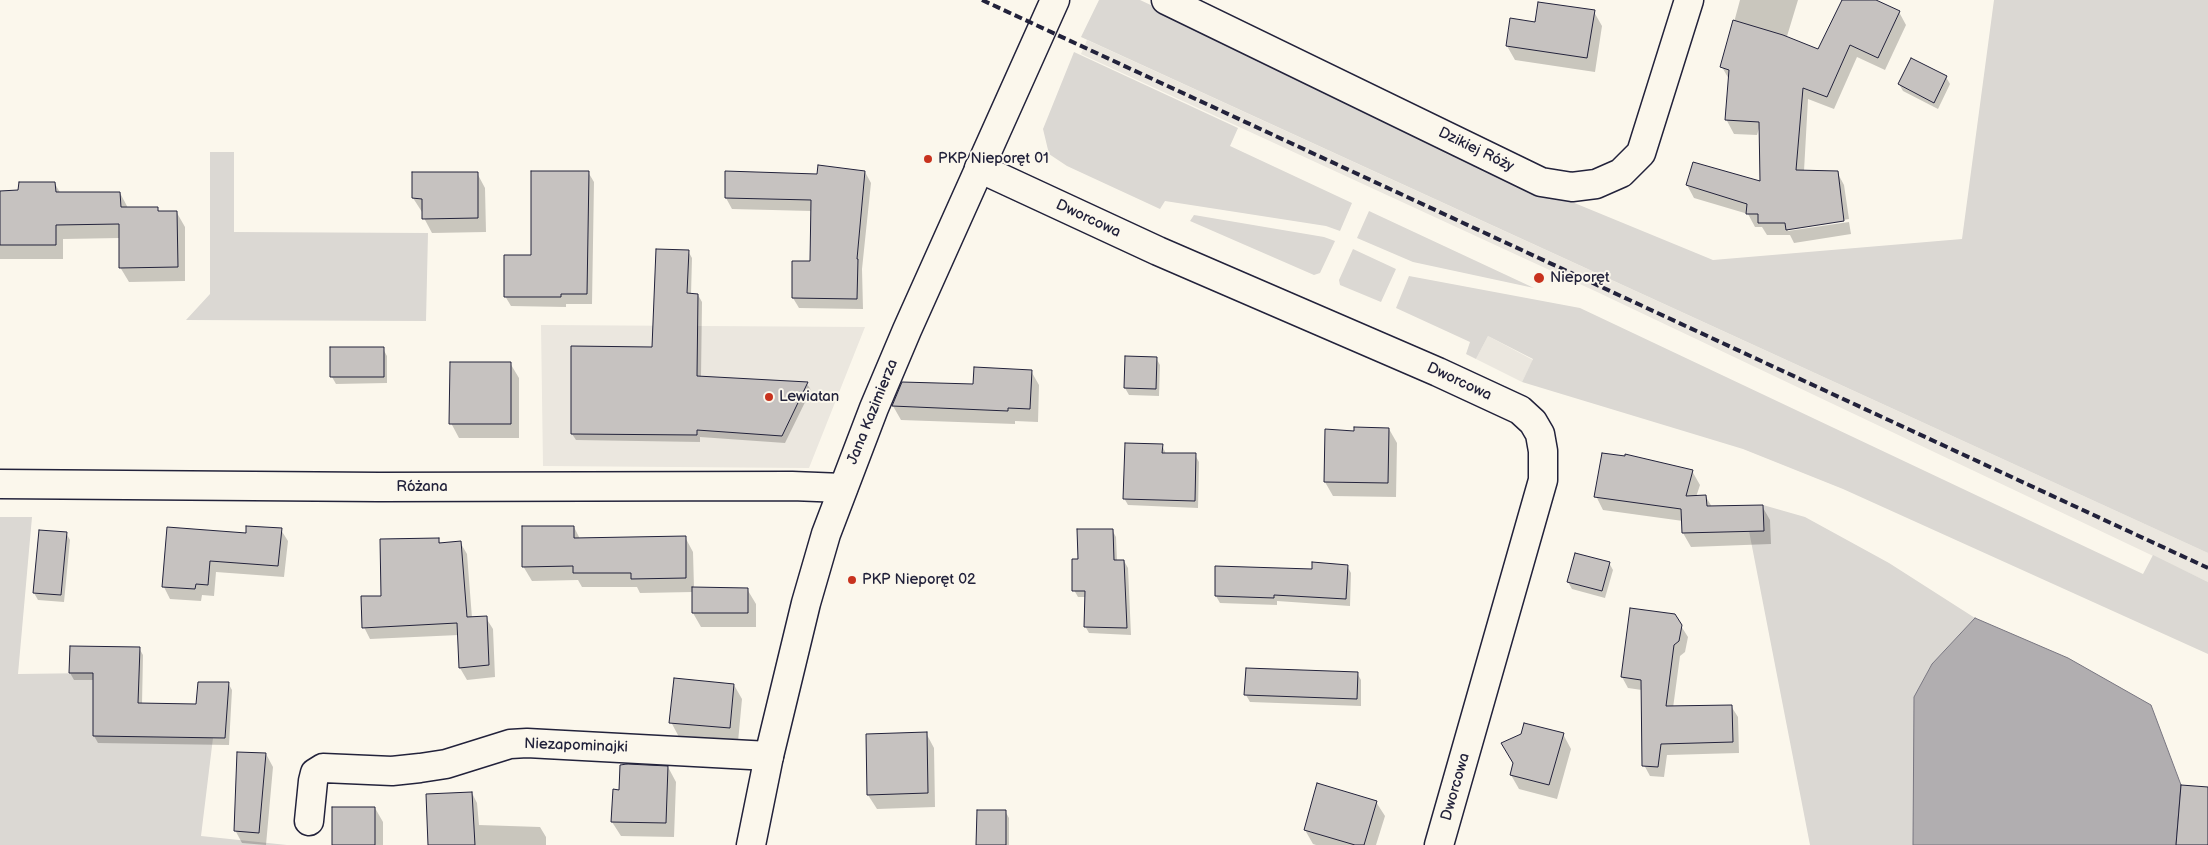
<!DOCTYPE html>
<meta charset="utf-8">
<style>
body{margin:0}
canvas{display:block;background:#fbf7ec}
</style>
<canvas width="2208" height="845"></canvas>
<script>
const context = document.querySelector('canvas').getContext('2d');
context.lineJoin = 'round';
function paint(path, color) { context.fillStyle = color; context.fill(path, 'evenodd'); }
const shape = rows => new Path2D(rows.map(r => 'M' + r).join(''));
function strokePath(path, color, width, dash) { context.strokeStyle = color; context.lineWidth = width; context.lineCap = dash ? 'butt' : 'round'; context.setLineDash(dash || []); context.stroke(path); }
function drawText(font, color, halo, rows, align = 'center') {
  context.font = font + ' "Balsamiq Sans",sans-serif'; context.lineWidth = 4; context.setLineDash([]); context.textBaseline = 'middle'; context.strokeStyle = halo; context.fillStyle = color; for (const [text, x, y, turn = 0] of rows) {
    context.save(); context.translate(x, y); context.rotate((+turn || 0) * Math.PI / 180); context.textAlign = isNaN(turn) ? turn : align; if (halo) context.strokeText(text, 0, 0); context.fillText(text, 0, 0); context.restore();
  }
}
const built = shape([
 [1087,40,2208,553,2208,582,1595,291,1081,54],
 [541,325,865,327,809,468,543,466],
 [1488,336,1533,360,1522,382,1476,359]
]);
const green = shape([
 [1099,0,1140,0,1572,202,1713,260,1962,239,1994,0,2208,0,2208,553,1081,37],
 [1074,52,1238,128,1230,146,1352,203,1340,231,1326,226,1165,201,1160,209,1067,166,1049,154,1043,129],
 [210,152,234,152,234,232,428,233,426,321,186,320,210,294],
 [1369,211,1534,288,1413,262,1357,238],
 [1194,215,1324,237,1335,241,1320,273,1314,275,1190,221],
 [1353,249,1396,269,1381,302,1340,285,1339,280],
 [1409,276,1580,308,2143,574,2153,555,2208,582,2208,654,1843,489,1743,449,1522,382,1533,359,1488,336,1476,359,1466,354,1470,342,1396,308],
 [1763,505,1805,517,1889,563,1975,618,1932,664,1914,697,1913,845,1810,845,1749,531,1764,530],
 [0,517,32,517,18,674,93,673,93,736,213,738,201,836,287,845,0,845]
]);
const water = shape([
 [1975,618,2068,658,2151,705,2181,785,2176,845,1913,845,1914,697,1932,664,1975,618]
]);
const shadow = shape([
 [1740,0,1798,0,1757,135,1734,134,1726,119,1730,81,1722,67],
 [1855,0,1873,0,1899,12,1906,25,1885,70,1857,57,1834,109,1808,99,1804,171,1837,172,1844,185,1849,219,1788,229,1788,231,1849,222,1851,234,1794,243,1790,235,1767,235,1762,227,1755,227,1748,214,1694,198,1687,185,1761,183,1761,171,1841,5],
 [1594,12,1602,26,1595,72,1515,60,1507,46],
 [1946,77,1950,84,1938,109,1903,91,1899,84],
 [588,172,594,182,592,304,566,304,566,307,511,306,505,296],
 [865,172,871,183,862,269,863,309,799,308,793,298,811,263,812,211,732,209,726,198,818,175],
 [477,173,485,188,486,232,432,233,424,218,424,213,422,212,413,198],
 [55,184,61,194,120,193,128,208,157,208,159,212,177,213,185,227,185,281,129,282,120,267,120,238,63,239,63,259,0,259,0,192,20,192],
 [688,251,692,258,691,295,698,295,702,302,701,377,807,384,811,390,785,443,700,437,700,442,576,440,572,434,653,348],
 [383,349,387,356,387,383,336,384,332,377],
 [1156,358,1160,365,1159,396,1129,395,1125,388],
 [510,363,519,378,519,438,459,438,451,423],
 [1031,371,1039,385,1038,422,1015,421,1015,424,901,420,893,406],
 [1389,429,1397,443,1396,497,1333,496,1325,482,1356,432],
 [1162,445,1166,454,1195,455,1199,462,1198,508,1128,505,1124,498],
 [1692,471,1700,485,1696,497,1706,497,1712,507,1762,506,1770,520,1771,544,1691,547,1683,533,1683,521,1603,510,1596,496],
 [574,527,580,539,685,537,693,552,694,588,747,589,756,604,756,627,701,627,693,613,693,592,640,593,637,587,582,587,578,580,532,581,523,566],
 [168,528,247,534,281,530,288,541,284,577,216,572,214,596,202,595,201,601,170,599,164,587],
 [1112,530,1116,537,1117,561,1124,561,1128,568,1131,635,1089,633,1085,626,1086,597,1078,597,1074,590,1079,560],
 [66,533,70,540,64,602,38,600,34,593],
 [438,539,441,544,460,542,467,554,472,618,486,618,493,629,495,677,467,680,460,668,459,635,370,639,364,627,382,597],
 [1609,563,1613,570,1605,598,1572,589,1568,582],
 [1347,566,1351,573,1350,606,1277,601,1277,605,1220,603,1216,596,1313,570],
 [1681,626,1688,637,1685,652,1680,656,1673,708,1731,706,1738,717,1739,753,1667,755,1664,777,1650,776,1644,765,1642,690,1628,688,1622,677],
 [139,648,143,655,142,705,198,706,228,683,232,690,229,745,98,743,94,736,95,680,74,680,70,673],
 [1357,673,1361,680,1361,706,1250,702,1246,695],
 [734,685,742,699,738,742,679,737,671,722],
 [926,733,934,748,935,807,877,809,868,795],
 [1563,734,1571,749,1557,799,1519,789,1511,775],
 [266,754,273,767,266,845,242,843,235,830],
 [668,767,676,782,674,837,621,836,612,822,614,791,620,791],
 [472,793,477,803,479,825,540,827,546,837,546,845,430,845],
 [1376,802,1385,816,1376,845,1316,845,1313,844,1305,830],
 [375,808,383,822,383,845,334,845],
 [1005,811,1009,818,1009,845,978,845]
]);
const building = shape([
 [1842,0,1876,0,1900,11,1878,58,1850,45,1827,97,1803,88,1796,170,1838,171,1844,221,1786,230,1785,223,1758,223,1758,214,1746,214,1747,204,1686,185,1693,162,1760,181,1759,122,1725,120,1729,70,1720,67,1733,20,1783,35,1818,49,1842,0],
 [1538,2,1595,10,1587,58,1506,46,1510,18,1535,22,1538,2],
 [1911,58,1947,76,1934,103,1898,84,1911,58],
 [818,165,865,171,857,259,858,259,857,299,792,298,792,261,810,261,811,200,725,198,725,171,817,174,818,165],
 [531,171,589,171,587,294,561,294,561,297,504,297,504,255,531,255,531,171],
 [412,172,478,172,478,218,422,219,422,199,412,198,412,172],
 [19,182,55,182,56,192,120,192,121,207,158,207,158,211,177,211,178,267,119,268,119,224,56,225,56,245,0,245,0,191,18,190,19,182],
 [656,249,689,250,687,293,698,294,697,376,808,382,782,436,697,430,697,435,571,434,571,346,652,347,656,249],
 [330,347,384,347,384,377,330,377,330,347],
 [1125,356,1157,357,1156,389,1124,388,1125,356],
 [450,362,511,362,511,424,449,424,450,362],
 [974,367,1032,370,1030,409,1008,408,1008,411,892,406,902,382,973,384,974,367],
 [1354,427,1389,428,1388,483,1324,482,1325,429,1354,431,1354,427],
 [1125,443,1163,444,1162,453,1196,453,1195,501,1123,499,1125,443],
 [1602,453,1625,456,1625,454,1693,470,1686,496,1706,495,1707,506,1763,505,1764,531,1682,533,1681,509,1594,497,1602,453],
 [246,526,282,528,278,566,210,561,208,585,196,584,195,589,162,587,167,527,246,533,246,526],
 [522,526,574,526,574,538,686,536,686,578,631,579,631,573,573,573,573,566,522,567,522,526],
 [1077,529,1113,529,1114,560,1124,560,1127,628,1084,627,1085,591,1072,591,1072,559,1078,559,1077,529],
 [39,530,67,532,61,595,33,593,39,530],
 [439,538,439,543,461,541,467,617,487,616,489,665,459,668,457,623,362,628,361,596,381,596,380,539,439,538],
 [1575,553,1610,562,1602,591,1567,582,1575,553],
 [1312,562,1348,565,1346,599,1274,595,1274,598,1215,596,1215,566,1312,569,1312,562],
 [692,587,748,588,748,613,692,613,692,587],
 [1630,608,1675,614,1682,625,1679,641,1674,645,1666,706,1732,705,1733,742,1661,744,1658,767,1642,766,1641,680,1621,677,1630,608],
 [70,646,140,647,138,703,196,704,198,682,229,682,225,738,93,736,93,673,69,673,70,646],
 [1246,668,1358,672,1357,699,1244,695,1246,668],
 [674,678,734,684,730,728,669,723,674,678],
 [1524,723,1564,733,1549,785,1510,775,1513,763,1501,743,1521,734,1524,723],
 [927,732,928,793,867,795,866,734,927,732],
 [237,752,266,753,259,833,234,831,237,752],
 [627,764,668,766,666,823,611,822,613,789,619,790,620,765,627,764],
 [1317,783,1377,801,1364,845,1355,845,1304,830,1317,783],
 [2181,785,2208,787,2208,845,2176,845,2181,785],
 [472,792,475,845,428,845,426,794,472,792],
 [332,807,375,807,375,845,332,845,332,807],
 [977,810,1006,810,1006,845,976,845,977,810]
]);
const minor = shape([
 [1166,0,1541,182,1572,187,1596,184,1621,173,1641,153,1689,0],
 [979,168,1158,251,1438,372,1520,410,1533,422,1540,434,1543,451,1543,480,1439,845],
 [0,484,379,487,792,486,843,488],
 [309,821,313,781,315,773,323,768,392,771,420,768,446,764,510,744,527,743,769,756]
]);
const secondary = shape([
 [751,845,769,756,806,603,826,534,874,408,907,330,1055,0]
]);
const rail = shape([
 [982,0,2208,568]
]);
const markers = [
 [928,159,5,"#c8321e"],
 [1539,278,6,"#c8321e"],
 [769,397,5,"#c8321e"],
 [852,580,5,"#c8321e"]
];
const streetNames = [
 ["Dzikiej Róży",1476,150,26],
 ["Dworcowa",1088,219,25],
 ["Dworcowa",1459,382,25],
 ["Jana Kazimierza",873,412,-68],
 ["Różana",422,487],
 ["Niezapominajki",576,746,2],
 ["Dworcowa",1456,787,-74]
];
const poiNames = [
 ["PKP Nieporęt 01",938,159],
 ["Nieporęt",1550,278],
 ["Lewiatan",779,397],
 ["PKP Nieporęt 02",862,580]
];
paint(built, '#ebe7df');
paint(green, '#dbd8d3');
paint(water, '#b1aeb0');
strokePath(water, '#787681', 1);
paint(shadow, '#0003');
paint(building, '#c6c2c0');
strokePath(building, '#22223b', 1);
strokePath(minor, '#22223b', 31);
strokePath(secondary, '#22223b', 31);
strokePath(minor, '#fbf7ec', 28);
strokePath(secondary, '#fbf7ec', 28);
strokePath(rail, '#22223b', 4, [8, 4]);
for (const [x, y, r, color] of markers) { const dot = new Path2D(); dot.arc(x, y, r, 0, 2 * Math.PI); context.fillStyle = color; context.fill(dot); strokePath(dot, '#fbf7ec', 2); }
drawText('15px', '#22223b', '#fbf7ec', streetNames);
drawText('15px', '#22223b', '#fbf7ec', poiNames, 'left');
</script>
